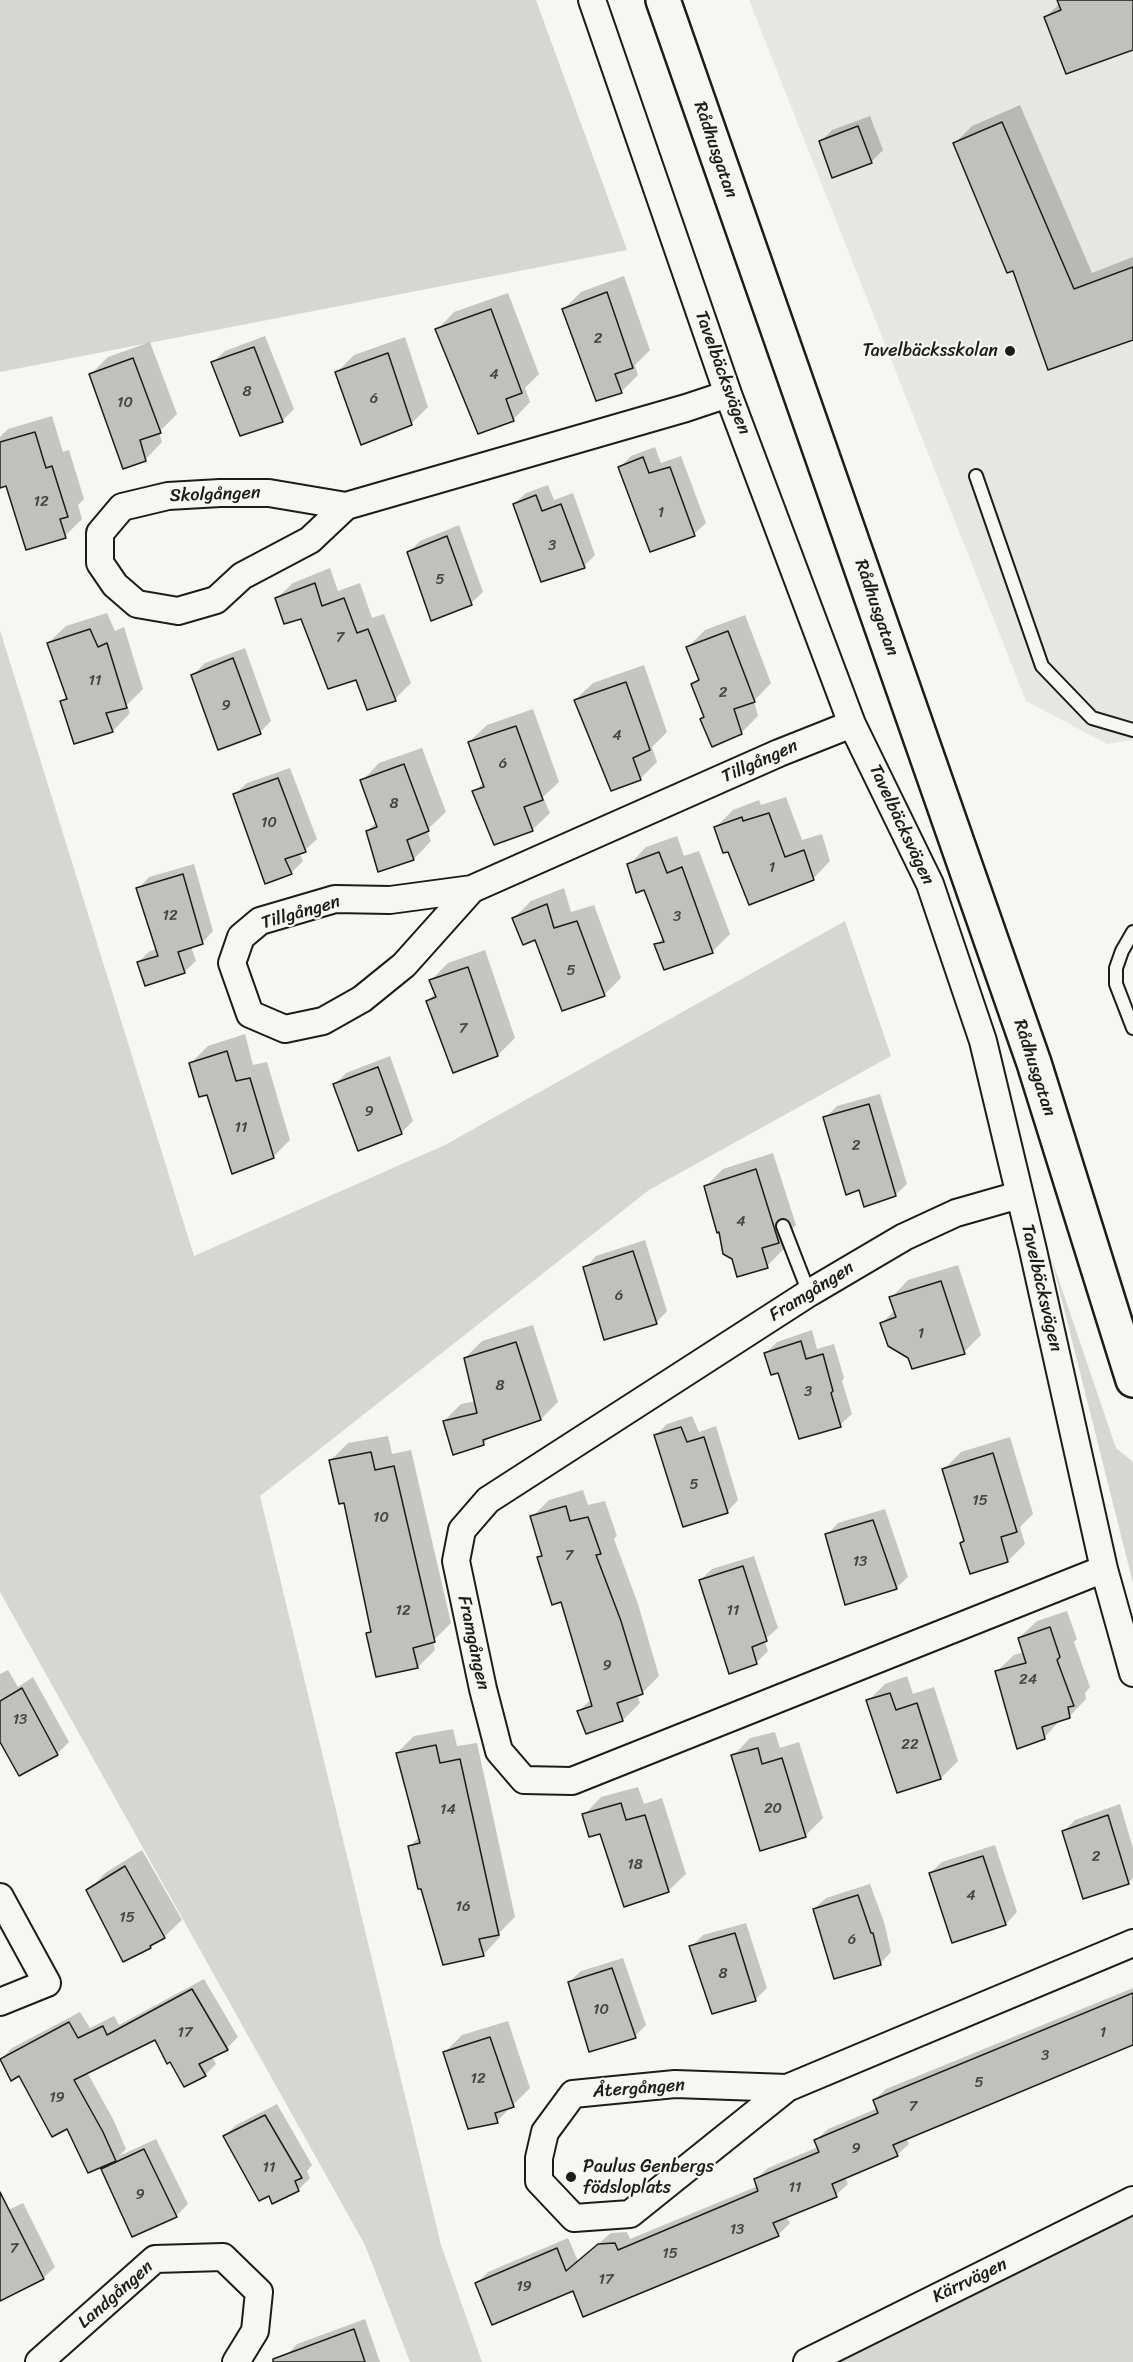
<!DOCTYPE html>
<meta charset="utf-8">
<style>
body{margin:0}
canvas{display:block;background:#f6f6f2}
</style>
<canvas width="1133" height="2362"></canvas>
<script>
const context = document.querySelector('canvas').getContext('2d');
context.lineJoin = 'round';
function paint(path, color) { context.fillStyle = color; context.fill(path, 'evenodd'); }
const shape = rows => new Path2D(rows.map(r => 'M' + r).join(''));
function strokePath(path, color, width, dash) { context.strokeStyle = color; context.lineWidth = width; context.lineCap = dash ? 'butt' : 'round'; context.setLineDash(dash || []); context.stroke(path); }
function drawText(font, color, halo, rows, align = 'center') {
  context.font = font + ' Sriracha,sans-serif'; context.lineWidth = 4.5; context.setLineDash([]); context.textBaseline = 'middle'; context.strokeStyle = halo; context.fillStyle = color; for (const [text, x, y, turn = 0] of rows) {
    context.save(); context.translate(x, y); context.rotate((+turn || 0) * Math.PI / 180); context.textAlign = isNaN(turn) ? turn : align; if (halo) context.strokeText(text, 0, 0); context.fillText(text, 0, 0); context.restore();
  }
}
const built = shape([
 [749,0,1133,0,1133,740,1107,744,1026,701]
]);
const green = shape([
 [0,0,536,0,627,250,0,372],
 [0,630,194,1256,445,1145,845,921,891,1056,649,1190,260,1496,441,2245,482,2362,410,2362,365,2245,0,1592],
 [1051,1257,1116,1448,1133,1462,1133,1583],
 [1133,2214,1133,2362,829,2362]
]);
const shadow = shape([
 [1059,0,1133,0,1133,48,1046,17,1060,3],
 [1020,105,1092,273,1133,257,1133,338,1014,269,955,143,972,126],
 [870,116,883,150,871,162,820,142,832,130],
 [624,276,650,350,635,365,638,375,621,392,563,310,581,292],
 [508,293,539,374,525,388,530,402,513,420,437,330,454,312],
 [265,336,294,409,282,421,213,362,225,351],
 [405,337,428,407,411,424,337,372,354,355],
 [150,342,177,414,159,432,162,442,145,460,90,375,108,357],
 [52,416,63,452,69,450,84,499,78,505,82,519,65,536,7,484,0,475,0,437,8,429],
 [655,447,661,463,681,456,706,523,694,534,620,467,631,456],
 [548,485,554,500,573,493,595,555,584,566,514,504,526,493],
 [459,525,483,592,471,603,432,619,409,552,420,541],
 [330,568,338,591,360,583,372,618,384,614,411,683,395,699,356,678,302,617,277,598,293,583],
 [107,613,115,631,124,627,143,689,127,705,130,713,113,731,75,742,62,702,67,696,48,643,66,626],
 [745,615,771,683,754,701,758,716,741,733,702,719,705,716,693,684,699,678,688,647,705,630],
 [245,648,271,721,260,732,193,675,205,663],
 [644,665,667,732,652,747,657,762,640,779,575,700,593,683],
 [533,709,559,782,543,797,550,813,532,830,474,792,484,782,469,742,487,725],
 [422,748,446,812,427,830,431,841,414,859,379,870,367,831,377,822,362,781,379,763],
 [290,768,317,839,305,850,299,852,303,861,291,873,235,794,247,783],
 [786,797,802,840,822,834,830,861,813,879,716,827,733,810,759,800,761,805],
 [677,836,684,856,699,851,730,934,713,951,665,968,656,945,664,937,645,888,629,865,646,847],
 [194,864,213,931,202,943,191,946,196,961,184,972,138,962,150,951,157,949,138,889,149,877],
 [564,888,571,912,594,905,621,978,604,995,514,918,531,901],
 [485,950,515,1038,498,1055,427,1001,436,993,431,980,448,963],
 [245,1034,253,1065,267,1062,290,1140,273,1157,208,1094,191,1063,208,1046],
 [390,1056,413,1121,401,1133,335,1084,346,1073],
 [880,1094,907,1184,895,1195,825,1118,837,1106],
 [773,1153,796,1225,781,1239,784,1249,767,1266,721,1231,706,1186,723,1169],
 [645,1240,667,1311,656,1323,585,1268,596,1256],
 [958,1265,981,1335,964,1352,881,1324,895,1310,891,1298,908,1280],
 [533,1325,558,1402,541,1419,492,1435,484,1443,444,1421,461,1404,476,1401,465,1358,482,1341],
 [812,1330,817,1349,834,1344,844,1378,842,1381,852,1414,840,1425,779,1372,765,1354,777,1342],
 [692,1416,699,1432,716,1426,738,1500,727,1512,655,1436,667,1424],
 [388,1436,392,1454,411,1450,451,1623,433,1641,435,1650,418,1667,377,1675,368,1634,372,1630,345,1501,331,1460,348,1443],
 [1010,1437,1033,1514,1020,1527,1025,1544,1008,1561,971,1572,966,1540,944,1469,961,1452],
 [583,1490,588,1505,605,1501,617,1536,614,1539,638,1604,659,1676,642,1693,637,1695,640,1703,623,1720,587,1732,579,1711,591,1699,562,1600,539,1558,543,1553,532,1517,549,1500],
 [885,1509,908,1577,896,1588,827,1535,838,1523],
 [754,1556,778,1628,764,1640,768,1651,756,1663,700,1580,712,1569],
 [1067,1611,1077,1639,1074,1642,1090,1687,1085,1693,1086,1699,1069,1717,1061,1719,1044,1738,996,1672,1014,1655,1024,1652,1019,1638,1037,1621],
 [8,1670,18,1687,33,1677,69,1742,57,1754,20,1774,0,1739,0,1674],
 [907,1676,913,1694,934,1687,958,1761,941,1778,898,1791,868,1701,885,1684],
 [453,1729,457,1746,477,1743,515,1917,499,1933,500,1937,483,1955,410,1846,420,1836,397,1753,414,1736],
 [775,1732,780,1748,799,1742,823,1818,806,1835,761,1849,733,1756,750,1738],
 [638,1787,644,1804,662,1798,686,1874,668,1891,584,1815,601,1797],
 [1120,1804,1133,1848,1133,1878,1128,1883,1064,1831,1075,1820],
 [995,1845,1017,1912,1006,1924,953,1941,930,1873,942,1862],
 [142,1850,182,1920,164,1937,150,1947,124,1960,88,1891,105,1873],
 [870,1884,884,1922,891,1952,880,1964,814,1909,826,1898],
 [746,1923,767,1988,756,1999,713,2012,691,1947,703,1935],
 [623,1958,646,2025,635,2036,569,1982,581,1971],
 [204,1979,238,2037,227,2048,212,2056,216,2064,205,2075,156,2038,87,2072,114,2121,126,2149,119,2156,156,2139,188,2204,177,2215,133,2235,103,2170,110,2162,67,2127,19,2074,1,2059,12,2048,80,2012,90,2028,114,2016,119,2025],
 [1133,1988,1133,2044,906,2138,909,2144,897,2155,845,2177,848,2184,836,2195,786,2216,790,2223,778,2235,574,2289,477,2283,488,2272,568,2238,578,2261,611,2233,627,2232,630,2239,758,2186,756,2179,768,2168,818,2147,816,2140,828,2129,878,2108,874,2100,886,2089],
 [508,2021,530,2088,497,2121,445,2052,462,2035],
 [277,2104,312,2165,307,2171,310,2178,298,2190,270,2194,225,2136,236,2125],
 [23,2203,55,2267,43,2278,0,2293,0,2214],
 [365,2319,380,2362,288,2362,286,2356,297,2344]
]);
const building = shape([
 [1057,0,1133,0,1133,50,1066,74,1044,17,1061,10,1057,0],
 [1002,122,1074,289,1133,267,1133,340,1048,370,1013,271,1007,273,953,143,1002,122],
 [858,126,872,163,832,178,819,141,858,126],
 [607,292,633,368,615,374,622,393,596,401,562,309,607,292],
 [491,309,522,393,506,399,514,421,478,434,435,329,491,309],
 [254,347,283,422,240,436,211,362,254,347],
 [388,353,412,425,361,445,335,372,388,353],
 [133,358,161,433,140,440,146,461,123,469,89,374,133,358],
 [35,432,46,468,52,466,68,517,60,519,66,538,26,550,6,486,0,488,0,442,35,432],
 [643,457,649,473,670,467,695,536,650,552,618,467,643,457],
 [536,495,542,511,561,504,585,568,541,582,513,504,536,495],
 [447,536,472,605,431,621,407,552,447,536],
 [315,583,322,606,344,598,357,633,368,629,396,701,367,710,356,680,328,689,301,619,284,624,275,598,315,583],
 [90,629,98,647,107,643,127,708,106,713,113,732,74,744,60,701,67,699,47,643,90,629],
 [728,631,755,702,734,709,742,734,712,747,700,719,704,717,691,684,699,680,686,647,728,631],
 [233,658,261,734,218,750,191,675,233,658],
 [626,682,650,750,633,758,641,780,611,791,574,700,626,682],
 [516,726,543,800,524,807,533,831,494,845,472,791,484,787,468,742,516,726],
 [404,764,429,831,407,840,414,860,378,872,366,831,377,827,360,780,404,764],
 [278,778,306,852,285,859,292,874,265,884,233,794,278,778],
 [769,813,785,857,804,850,814,880,749,905,728,852,723,853,714,827,742,817,743,821,769,813],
 [659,852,667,873,682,867,713,953,664,970,654,944,664,942,644,890,636,893,627,864,659,852],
 [183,874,203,944,178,952,185,973,145,986,137,962,158,956,136,888,183,874],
 [547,904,554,928,577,921,605,996,562,1011,535,940,523,945,512,918,547,904],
 [468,967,498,1056,453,1073,426,1001,436,997,429,980,468,967],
 [227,1051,236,1081,250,1078,274,1158,232,1174,207,1095,199,1097,189,1063,227,1051],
 [378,1067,402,1134,358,1151,333,1084,378,1067],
 [869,1104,896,1196,864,1207,859,1190,846,1195,823,1117,869,1104],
 [756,1169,779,1243,762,1248,768,1268,737,1277,732,1259,723,1254,719,1232,717,1233,704,1186,756,1169],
 [633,1251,657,1324,604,1340,583,1267,633,1251],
 [941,1281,965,1354,912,1369,908,1358,888,1346,880,1323,896,1317,889,1297,941,1281],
 [801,1341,806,1359,823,1354,833,1391,831,1393,841,1427,799,1439,778,1373,771,1375,764,1353,801,1341],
 [516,1342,541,1420,483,1440,484,1445,453,1455,443,1421,477,1413,464,1358,516,1342],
 [681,1427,687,1442,704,1437,728,1513,683,1527,654,1435,681,1427],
 [371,1452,375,1470,394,1466,435,1642,413,1648,418,1668,376,1677,366,1633,371,1632,344,1503,339,1504,329,1460,371,1452],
 [993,1453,1017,1532,1001,1537,1008,1562,970,1574,960,1543,964,1541,942,1469,993,1453],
 [566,1506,570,1521,588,1517,601,1554,596,1555,621,1621,643,1694,617,1703,623,1721,586,1734,577,1711,592,1706,561,1602,552,1605,537,1557,542,1556,530,1516,566,1506],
 [873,1520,897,1589,845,1605,825,1534,873,1520],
 [743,1566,767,1641,752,1647,757,1664,729,1674,699,1580,743,1566],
 [1050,1627,1060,1657,1057,1660,1074,1706,1068,1707,1070,1718,1042,1727,1045,1739,1017,1749,995,1671,1026,1663,1018,1638,1050,1627],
 [22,1688,58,1755,19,1776,0,1742,0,1701,22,1688],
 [890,1693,896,1710,917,1703,941,1779,897,1793,866,1700,890,1693],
 [436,1745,440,1763,460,1759,499,1935,479,1939,484,1956,443,1965,421,1889,418,1889,408,1846,420,1843,396,1753,436,1745],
 [758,1748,762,1764,782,1758,806,1837,760,1851,731,1755,758,1748],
 [621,1803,626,1820,645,1815,669,1892,624,1907,600,1834,589,1837,582,1814,621,1803],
 [1108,1815,1129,1884,1083,1899,1062,1831,1108,1815],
 [983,1856,1006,1925,952,1943,929,1873,983,1856],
 [125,1866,165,1938,150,1946,151,1948,123,1962,86,1890,125,1866],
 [858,1895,871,1933,873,1933,881,1965,834,1979,813,1909,858,1895],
 [735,1933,756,2001,712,2014,689,1946,735,1933],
 [612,1968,636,2038,589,2052,568,1982,612,1968],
 [192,1989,228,2050,199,2064,206,2076,184,2087,170,2062,167,2064,155,2040,74,2080,103,2132,116,2161,88,2173,67,2129,52,2137,19,2076,11,2081,0,2059,69,2022,78,2038,103,2026,107,2035,192,1989],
 [1133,1993,1133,2045,893,2145,898,2156,832,2184,837,2197,773,2223,779,2236,583,2317,573,2291,492,2325,475,2283,557,2248,566,2271,598,2244,615,2243,618,2250,758,2191,754,2179,819,2152,814,2140,878,2113,873,2100,1133,1993],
 [490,2037,514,2107,495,2113,498,2123,468,2129,443,2052,490,2037],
 [265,2115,302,2178,295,2181,299,2191,272,2204,269,2196,259,2201,223,2136,265,2115],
 [144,2149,177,2217,132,2237,101,2169,144,2149],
 [0,2192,44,2279,0,2301,0,2192],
 [354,2329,365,2362,273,2362,273,2359,354,2329]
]);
const lane = shape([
 [976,476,1042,666,1092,718,1133,730],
 [1133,932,1122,951,1116,968,1116,984,1133,1028],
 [783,1226,809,1293]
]);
const street = shape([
 [592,0,728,394,852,724,930,884,983,1041,1033,1250,1104,1569,1133,1673],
 [346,506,310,540,242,576,216,600,178,611,137,604,115,585,100,563,100,533,122,507,168,496,220,493,269,493,346,506,686,408,728,394],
 [472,889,404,965,362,999,323,1021,285,1029,250,1014,232,963,241,937,260,921,335,899,390,900,472,889,779,753,852,724],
 [1019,1195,956,1213,904,1237,809,1293,488,1500,462,1530,456,1561,483,1689,499,1751,524,1780,572,1781,1104,1569],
 [0,1897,47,1983,0,2002],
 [787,2088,675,2084,573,2094,545,2132,539,2158,539,2181,574,2218,630,2214,787,2088,1133,1943],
 [39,2362,155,2259,223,2257,259,2292,255,2331,236,2362],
 [807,2362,1133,2200]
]);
const secondary = shape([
 [663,0,1034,1063,1133,1380]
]);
const markers = [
 [1010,351,6,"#1c1c1c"],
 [571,2177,6,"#1c1c1c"]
];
const numberNames = [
 ["2",598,339],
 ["4",494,375],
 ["8",247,392],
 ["6",374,399],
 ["10",125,403],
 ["12",41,502],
 ["1",661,513],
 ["3",552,546],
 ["5",440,580],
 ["7",340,638],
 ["11",95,681],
 ["2",723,693],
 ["9",226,706],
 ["4",617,736],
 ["6",503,764],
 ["8",394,804],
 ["10",269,823],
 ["1",772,868],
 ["12",170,916],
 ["3",677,917],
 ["5",571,971],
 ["7",463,1029],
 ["9",369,1112],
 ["11",241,1128],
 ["2",856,1146],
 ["4",741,1222],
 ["6",619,1296],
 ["1",921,1334],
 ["8",500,1386],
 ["3",808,1392],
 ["5",694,1485],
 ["15",980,1501],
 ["10",381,1518],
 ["7",569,1556],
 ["13",860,1562],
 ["12",403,1611],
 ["11",733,1611],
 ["9",607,1666],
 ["24",1028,1680],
 ["13",20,1720],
 ["22",910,1745],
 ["20",773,1809],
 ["14",448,1810],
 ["2",1096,1857],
 ["18",635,1865],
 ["4",971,1896],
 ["16",463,1907],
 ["15",127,1918],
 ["6",852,1940],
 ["8",723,1974],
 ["10",601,2010],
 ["17",185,2033],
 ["1",1103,2033],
 ["3",1045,2056],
 ["12",478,2079],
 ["5",979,2083],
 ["19",57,2098],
 ["7",913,2107],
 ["9",856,2149],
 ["11",269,2168],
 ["11",795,2188],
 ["9",140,2195],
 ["13",737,2230],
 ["7",14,2249],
 ["15",670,2254],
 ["17",606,2280],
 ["19",524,2287]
];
const streetNames = [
 ["Rådhusgatan",715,150,71],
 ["Tavelbäcksvägen",722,373,70],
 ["Skolgången",215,495,-2],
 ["Rådhusgatan",876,608,71],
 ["Tillgången",760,762,-24],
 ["Tavelbäcksvägen",901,825,65],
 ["Tillgången",301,913,-16],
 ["Rådhusgatan",1034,1068,72],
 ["Tavelbäcksvägen",1041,1288,77],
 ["Framgången",812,1292,-32],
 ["Framgången",473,1643,78],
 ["Återgången",639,2089,-4],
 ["Kärrvägen",970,2281,-26],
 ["Landgången",116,2295,-41]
];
const poiNames = [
 ["Tavelbäcksskolan",998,351],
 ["Paulus Genbergs",583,2167,"left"],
 ["födsloplats",583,2188,"left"]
];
paint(built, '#e6e6e2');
paint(green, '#d6d6d2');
paint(shadow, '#0003');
paint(building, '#c0c0bd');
strokePath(building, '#1c1c1c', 1.5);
strokePath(lane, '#1c1c1c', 16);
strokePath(street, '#1c1c1c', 30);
strokePath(secondary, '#1c1c1c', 38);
strokePath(lane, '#f6f6f2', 12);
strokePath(street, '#f6f6f2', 26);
strokePath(secondary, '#f6f6f2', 33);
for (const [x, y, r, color] of markers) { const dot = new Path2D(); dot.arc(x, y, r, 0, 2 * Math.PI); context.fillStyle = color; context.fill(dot); strokePath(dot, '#f6f6f2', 2); }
drawText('15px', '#454544', null, numberNames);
drawText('18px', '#1c1c1c', '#f6f6f2', streetNames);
drawText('18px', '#1c1c1c', '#f6f6f2', poiNames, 'right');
</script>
